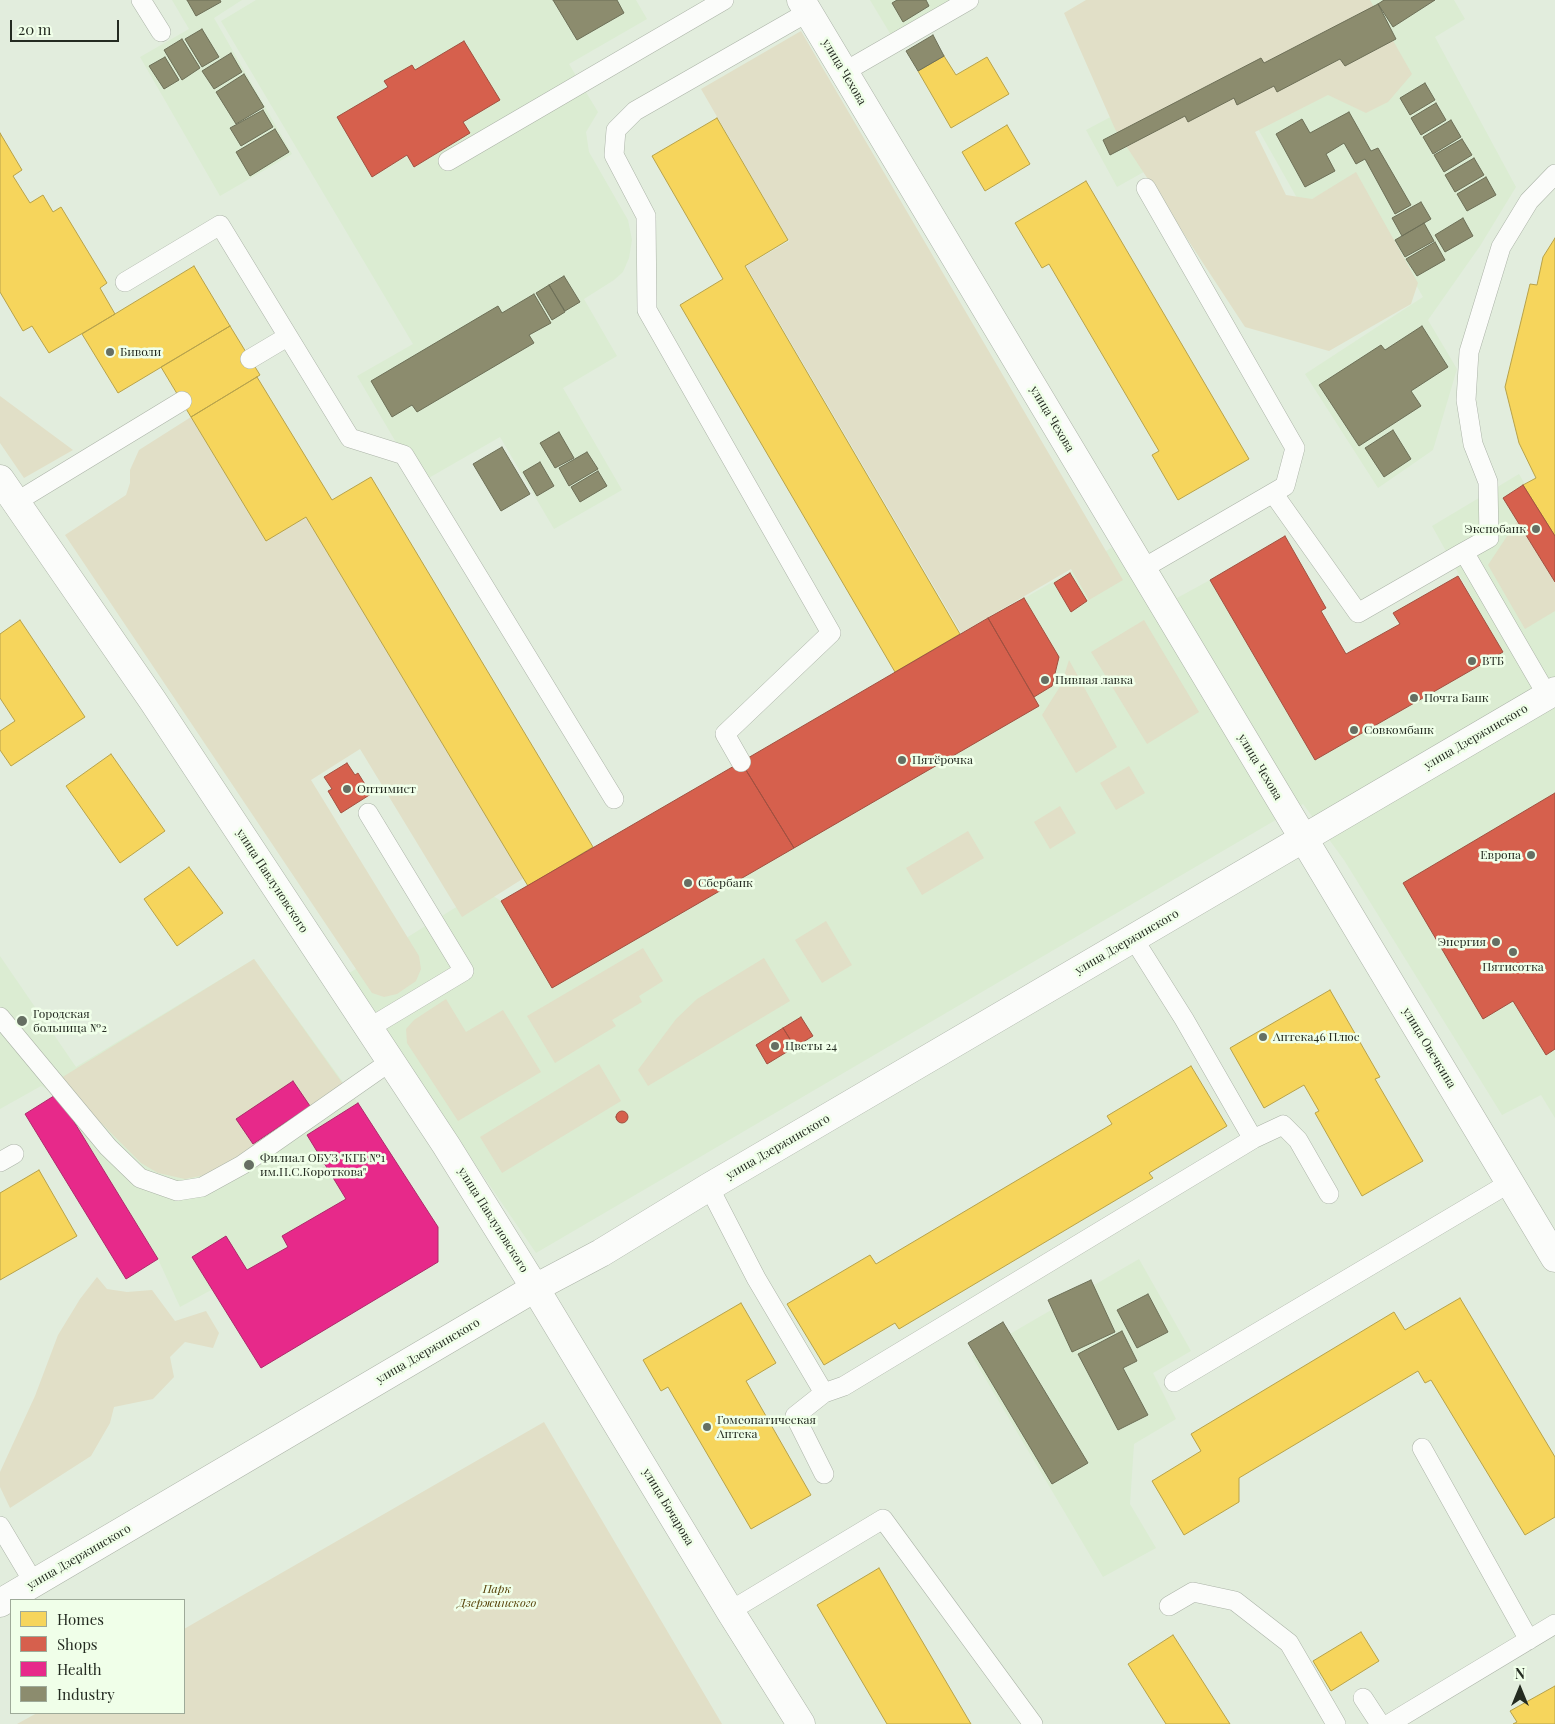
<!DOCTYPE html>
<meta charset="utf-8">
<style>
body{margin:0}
#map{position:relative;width:1555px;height:1724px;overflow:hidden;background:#e2eddd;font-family:"Playfair Display",serif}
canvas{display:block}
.legend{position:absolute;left:10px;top:1599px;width:175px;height:115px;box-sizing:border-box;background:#f0ffe9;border:1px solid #9eaa99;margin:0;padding:6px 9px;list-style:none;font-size:15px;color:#242b21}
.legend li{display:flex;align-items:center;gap:10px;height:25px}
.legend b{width:25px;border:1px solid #9eaa99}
.north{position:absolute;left:1495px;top:1664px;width:50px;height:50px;-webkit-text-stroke:4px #f0ffe9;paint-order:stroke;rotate:0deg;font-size:14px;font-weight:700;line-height:20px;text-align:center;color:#242b21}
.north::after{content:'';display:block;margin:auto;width:18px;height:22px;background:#242b21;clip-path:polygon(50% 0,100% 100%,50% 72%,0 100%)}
.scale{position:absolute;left:10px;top:20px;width:109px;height:22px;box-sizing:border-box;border:2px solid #242b21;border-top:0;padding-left:6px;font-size:15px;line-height:18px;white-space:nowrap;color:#242b21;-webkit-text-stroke:4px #f0ffe9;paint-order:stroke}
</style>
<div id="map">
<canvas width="1555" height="1724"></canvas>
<ul class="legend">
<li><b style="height:14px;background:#f6d55c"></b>Homes</li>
<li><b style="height:14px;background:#d6604d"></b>Shops</li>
<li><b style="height:14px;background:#e7298a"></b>Health</li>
<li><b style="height:14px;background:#8c8c6e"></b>Industry</li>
</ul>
<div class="north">N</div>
<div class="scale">20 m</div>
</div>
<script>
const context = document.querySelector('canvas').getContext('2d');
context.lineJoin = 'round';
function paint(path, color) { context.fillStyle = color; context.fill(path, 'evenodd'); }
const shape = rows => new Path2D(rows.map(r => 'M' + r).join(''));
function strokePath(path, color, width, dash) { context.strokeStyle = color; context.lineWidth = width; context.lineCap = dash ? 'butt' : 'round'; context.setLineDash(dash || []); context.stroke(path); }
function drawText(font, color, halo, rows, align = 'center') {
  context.font = font + ' "Playfair Display",serif'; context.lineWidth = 5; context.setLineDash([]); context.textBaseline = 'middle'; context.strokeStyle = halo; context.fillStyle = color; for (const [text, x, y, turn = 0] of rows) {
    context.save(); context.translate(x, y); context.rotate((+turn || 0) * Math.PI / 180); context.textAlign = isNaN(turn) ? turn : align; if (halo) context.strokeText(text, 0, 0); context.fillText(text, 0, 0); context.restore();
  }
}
const built = shape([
 [172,0,242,0,214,18,292,154,220,196,140,57,189,29],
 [256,0,636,0,647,19,569,64,598,112,586,132,589,152,628,220,632,240,629,258,623,272,614,280,584,299,617,356,563,388,622,490,554,529,500,437,420,483,357,376,413,344,221,21],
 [870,0,953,0,891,35],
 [1330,0,1454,0,1465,19,1435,37,1516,187,1480,246,1428,320,1457,369,1433,450,1378,488,1305,374,1423,297,1354,176,1301,205,1249,113,1117,187,1086,130],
 [1519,474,1555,536,1555,1118,1541,1095,1502,1115,1344,860,1303,804,536,1253,346,975,484,890,501,901,1137,533,1177,598,1210,580,1315,760,1502,652,1432,526],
 [0,956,76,1067,254,959,358,1103,438,1227,438,1262,261,1368,213,1289,180,1307,158,1259,57,1094,41,1086,0,1109],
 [1139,1259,1191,1351,1153,1373,1176,1419,1134,1444,1130,1504,1156,1548,1103,1577,972,1356]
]);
const green = shape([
 [1086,0,1370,0,1412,74,1388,102,1366,113,1328,95,1255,132,1286,195,1312,199,1356,172,1418,283,1411,304,1329,351,1245,327,1115,129,1064,13],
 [801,31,1123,580,1089,600,1071,569,961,633,746,266,789,241,701,89],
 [0,396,73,450,24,478,0,443],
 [191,417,265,540,306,517,524,878,462,917,360,749,311,780,419,956,421,969,416,981,397,994,384,997,372,993,65,535,126,495,130,483,130,470,139,450],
 [1517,521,1555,582,1555,611,1525,629,1488,565],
 [1144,620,1199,712,1147,744,1091,652],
 [1069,660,1117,747,1076,773,1042,715,1061,685],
 [1129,766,1145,793,1116,810,1100,783],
 [1060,806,1076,833,1050,849,1034,822],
 [968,831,984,858,922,895,906,868],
 [826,921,852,965,822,983,795,940],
 [643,948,663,981,639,996,642,1002,612,1020,616,1026,555,1063,527,1016],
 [764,958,790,1001,648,1086,638,1070,676,1019,697,999],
 [254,959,343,1084,245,1153,211,1174,185,1179,158,1173,141,1163,72,1094,61,1078],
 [446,999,466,1032,503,1010,541,1072,458,1121,407,1043,406,1029,414,1020],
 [599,1064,621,1101,502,1173,480,1137],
 [97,1277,107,1289,127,1292,152,1290,175,1321,206,1311,219,1333,213,1348,185,1342,170,1357,174,1377,153,1399,114,1407,110,1423,91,1456,10,1508,0,1487,0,1472,35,1396,58,1335,80,1299],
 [544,1422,722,1724,17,1724,37,1713,184,1713,184,1629]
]);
const homes = shape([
 [944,56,956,75,987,57,1009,94,951,128,918,71,944,56],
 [717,118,788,240,745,266,960,634,895,672,680,305,723,279,652,156,717,118],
 [1007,125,1030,164,985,191,962,152,1007,125],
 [0,133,22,170,13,176,30,203,43,195,53,212,61,207,107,283,100,288,115,314,49,353,32,326,23,331,0,292,0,133],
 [1086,181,1249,459,1178,500,1152,455,1159,451,1049,264,1042,268,1015,223,1086,181],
 [1555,238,1555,536,1523,485,1536,478,1519,443,1505,387,1530,284,1537,285,1543,257,1555,238],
 [194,266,230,326,118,393,82,334,194,266],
 [230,326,260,375,191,417,161,367,230,326],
 [257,377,332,500,371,477,593,847,528,886,306,517,266,541,191,417,257,377],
 [20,620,85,717,11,766,0,750,0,731,15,721,0,698,0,634,20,620],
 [111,754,165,831,120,863,66,786,111,754],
 [189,867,223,913,177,946,144,899,189,867],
 [1330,990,1380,1077,1375,1079,1423,1161,1362,1196,1315,1113,1319,1111,1304,1085,1264,1108,1230,1048,1330,990],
 [1191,1066,1227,1126,1149,1173,1153,1178,899,1329,895,1323,824,1365,787,1304,870,1255,876,1264,1112,1124,1107,1116,1191,1066],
 [39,1170,77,1236,0,1280,0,1193,39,1170],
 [1460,1298,1555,1457,1555,1517,1525,1535,1431,1380,1425,1383,1418,1371,1239,1478,1239,1502,1184,1535,1152,1481,1201,1451,1191,1434,1394,1312,1405,1330,1460,1298],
 [741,1303,776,1363,746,1381,811,1495,751,1529,668,1387,661,1391,643,1360,741,1303],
 [879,1568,971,1724,887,1724,817,1605,879,1568],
 [1361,1632,1379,1661,1331,1691,1313,1661,1361,1632],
 [1173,1635,1230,1724,1166,1724,1128,1664,1173,1635],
 [1555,1686,1555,1724,1513,1724,1517,1722,1510,1711,1555,1686]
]);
const shops = shape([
 [464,41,500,100,463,122,470,133,414,167,407,155,372,177,337,117,388,87,384,81,412,65,415,70,464,41],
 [1523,485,1555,536,1555,582,1503,498,1523,485],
 [1285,536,1326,608,1321,611,1346,654,1400,624,1393,613,1458,576,1503,652,1315,760,1210,580,1285,536],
 [1070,573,1087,601,1071,612,1054,583,1070,573],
 [1024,598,1059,657,1052,686,1034,697,988,618,1024,598],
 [988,618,1039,706,794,848,741,762,988,618],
 [741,762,794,848,552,988,501,901,741,762],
 [347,763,355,775,358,773,371,794,341,813,328,791,332,789,324,777,347,763],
 [1555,793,1555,1049,1546,1055,1513,1001,1483,1019,1403,883,1555,793],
 [801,1017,813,1036,795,1047,783,1028,801,1017],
 [783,1028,795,1047,767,1064,756,1045,783,1028],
 '616 1117a6 6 0 1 1 12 0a6 6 0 1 1-12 0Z'
]);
const health = shape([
 [293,1081,310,1106,253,1144,236,1119,293,1081],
 [57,1094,158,1259,126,1279,25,1114,57,1094],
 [358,1103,438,1227,438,1262,261,1368,192,1257,226,1236,247,1270,288,1247,282,1236,346,1199,307,1135,358,1103]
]);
const industry = shape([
 [187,0,220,0,221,2,196,16,187,0],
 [553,0,617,0,624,13,577,40,553,0],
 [897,0,926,0,929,6,903,22,892,3,897,0],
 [1384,0,1435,0,1393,27,1378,4,1384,0],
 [1378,4,1396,39,1345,66,1340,59,1277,92,1274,86,1237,105,1234,98,1188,122,1185,116,1110,155,1103,140,1261,58,1264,63,1378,4],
 [202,29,219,57,202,67,185,39,202,29],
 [933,35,944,56,918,71,906,51,933,35],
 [182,39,200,68,182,80,164,50,182,39],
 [231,53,242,72,214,89,202,71,231,53],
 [165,57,179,80,164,89,149,66,165,57],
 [244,74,264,107,236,124,216,92,244,74],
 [1425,83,1435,100,1410,115,1400,98,1425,83],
 [1436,103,1446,120,1421,135,1411,118,1436,103],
 [263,110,273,127,241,146,230,128,263,110],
 [1349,112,1371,151,1378,148,1411,205,1395,214,1365,159,1356,164,1344,143,1326,154,1335,171,1305,187,1276,134,1302,119,1310,133,1349,112],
 [1451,120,1461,137,1433,154,1423,137,1451,120],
 [275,129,289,152,250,176,236,152,275,129],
 [1462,139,1472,155,1444,172,1434,155,1462,139],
 [1474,158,1484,175,1455,192,1445,175,1474,158],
 [1486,177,1496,195,1467,211,1457,194,1486,177],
 [1421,202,1431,219,1402,236,1392,218,1421,202],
 [1463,218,1473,236,1445,252,1435,235,1463,218],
 [1424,223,1434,241,1405,257,1395,240,1424,223],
 [1435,242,1445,260,1417,276,1406,259,1435,242],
 [564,276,580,302,565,311,549,285,564,276],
 [549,285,565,312,552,320,536,293,549,285],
 [534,294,551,323,529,335,534,343,417,412,412,405,392,417,371,381,498,306,502,313,534,294],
 [1422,326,1448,367,1411,391,1421,406,1359,446,1319,385,1381,345,1385,350,1422,326],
 [1393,430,1411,459,1384,477,1365,448,1393,430],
 [559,432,574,458,555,468,540,443,559,432],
 [502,447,530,494,501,511,473,464,502,447],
 [587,452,598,469,569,486,559,468,587,452],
 [540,462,554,486,537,496,523,472,540,462],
 [598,471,607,486,580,502,571,487,598,471],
 [1091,1280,1115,1332,1072,1352,1048,1300,1091,1280],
 [1148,1294,1168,1332,1137,1348,1117,1310,1148,1294],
 [1003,1322,1088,1463,1052,1484,968,1343,1003,1322],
 [1122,1331,1137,1361,1123,1368,1148,1415,1118,1430,1078,1354,1122,1331]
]);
const service = shape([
 [141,0,161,32],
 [844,72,969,0],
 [448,161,724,0],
 [125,282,220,225,350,438,404,455,614,799],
 [250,359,287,337],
 [1273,493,1358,613,1464,552,1547,695],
 [16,502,182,401],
 [1464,552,1489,538,1488,482,1473,444,1466,400,1469,352,1501,247,1529,201,1555,174],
 [1142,569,1285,486,1295,448,1146,188],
 [741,762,725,734,831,633,647,310,646,216,614,155,616,130,635,111,808,12],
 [368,813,464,971,369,1028],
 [0,1017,108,1147,140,1178,177,1191,202,1187,242,1165,391,1061],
 [1253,1139,1283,1125,1298,1140,1329,1194],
 [0,1162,14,1154],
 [709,1187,756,1278,824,1393,844,1386,1253,1139,1184,1019,1133,938],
 [1174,1382,1511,1182],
 [824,1393,795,1416,824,1474],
 [1422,1448,1529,1640],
 [0,1526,34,1583],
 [1169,1606,1193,1592,1235,1601,1289,1643,1336,1724],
 [730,1611,883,1519,1033,1724],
 [1363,1698,1380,1724],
 [1389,1724,1555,1624]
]);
const minor = shape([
 [801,0,1555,1258],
 [0,479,153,701,446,1145,535,1288]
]);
const tertiary = shape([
 [535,1288,730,1611,801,1724]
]);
const primary = shape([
 [0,1603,535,1288,601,1253,709,1187,1555,691]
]);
const markers = [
 [110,352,5,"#666f63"],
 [1536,529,5,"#666f63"],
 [1472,661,5,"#666f63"],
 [1045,680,5,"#666f63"],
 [1414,698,5,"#666f63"],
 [1354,730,5,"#666f63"],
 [902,760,5,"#666f63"],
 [347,789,5,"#666f63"],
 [1531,855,5,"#666f63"],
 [688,883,5,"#666f63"],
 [1496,942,5,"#666f63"],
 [1513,952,5,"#666f63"],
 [22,1021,6,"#666f63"],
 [1263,1037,5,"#666f63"],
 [775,1046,5,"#666f63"],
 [249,1165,6,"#666f63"],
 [707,1427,5,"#666f63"]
];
const streetNames = [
 ["улица Чехова",844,72,59],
 ["улица Чехова",1052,419,59],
 ["улица Дзержинского",1476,737,-30],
 ["улица Чехова",1260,767,59],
 ["улица Павлуновского",272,881,57],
 ["улица Дзержинского",1127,942,-30],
 ["улица Овечкина",1429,1048,59],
 ["улица Дзержинского",778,1147,-30],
 ["улица Павлуновского",493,1220,58],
 ["улица Дзержинского",428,1351,-30],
 ["улица Бочарова",668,1507,59],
 ["улица Дзержинского",79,1557,-30]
];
const poiNames = [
 ["Биволи",120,352],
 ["Экспобанк",1526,529,"right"],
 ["ВТБ",1482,661],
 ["Пивная лавка",1055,680],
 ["Почта Банк",1424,698],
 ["Совкомбанк",1364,730],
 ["Пятёрочка",912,760],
 ["Оптимист",357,789],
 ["Европа",1521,855,"right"],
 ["Сбербанк",698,883],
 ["Энергия",1486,942,"right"],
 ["Пятисотка",1513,967,"center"],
 ["Городская",33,1014],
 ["больница №2",33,1028],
 ["Аптека46 Плюс",1273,1037],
 ["Цветы 24",785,1046],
 ["Филиал ОБУЗ \"КГБ №1",260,1158],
 ["им.Н.С.Короткова\"",260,1172],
 ["Гомеопатическая",717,1420],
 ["Аптека",717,1434]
];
const parkNames = [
 ["Парк",497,1589],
 ["Дзержинского",497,1603]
];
paint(built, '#dbecd2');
paint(green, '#e1dfc7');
paint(homes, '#f6d55c');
strokePath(homes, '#b7a24a', 1);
paint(shops, '#d6604d');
strokePath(shops, '#a15040', 1);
paint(health, '#e7298a');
strokePath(health, '#ac2a6a', 1);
paint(industry, '#8c8c6e');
strokePath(industry, '#6d6f57', 1);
strokePath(service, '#abb3a7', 20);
strokePath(minor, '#abb3a7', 29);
strokePath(tertiary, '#abb3a7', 29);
strokePath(primary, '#abb3a7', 29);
strokePath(service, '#fbfcfa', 19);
strokePath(minor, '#fbfcfa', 28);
strokePath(tertiary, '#fbfcfa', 28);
strokePath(primary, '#fbfcfa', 28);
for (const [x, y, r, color] of markers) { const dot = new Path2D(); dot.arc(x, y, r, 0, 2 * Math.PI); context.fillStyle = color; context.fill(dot); strokePath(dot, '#f0ffe9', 2); }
drawText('12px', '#242b21', '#f0ffe9', streetNames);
drawText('12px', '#242b21', '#f0ffe9', poiNames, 'left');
drawText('italic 12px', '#574309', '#f0ffe9', parkNames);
</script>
